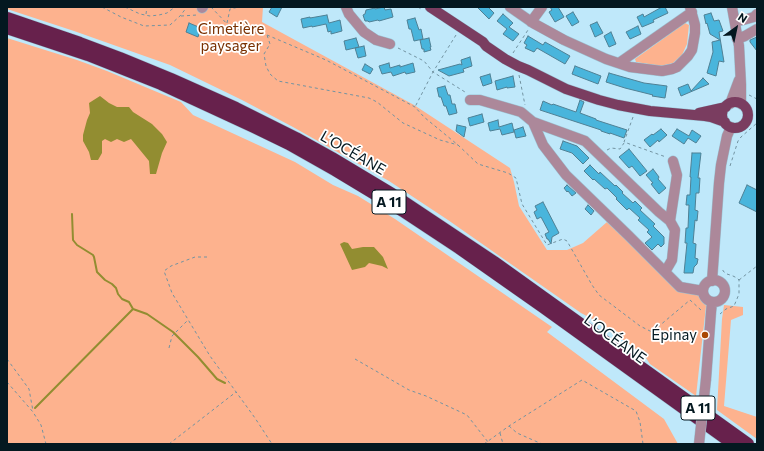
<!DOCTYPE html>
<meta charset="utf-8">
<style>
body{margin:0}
#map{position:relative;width:764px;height:451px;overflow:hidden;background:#bfe8fa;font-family:Commissioner,sans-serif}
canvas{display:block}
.frame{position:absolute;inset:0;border:8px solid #041820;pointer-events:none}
.north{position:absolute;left:716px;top:8px;width:40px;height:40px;-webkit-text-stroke:3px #fff;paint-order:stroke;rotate:33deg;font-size:11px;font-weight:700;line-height:16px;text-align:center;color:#041820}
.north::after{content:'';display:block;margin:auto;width:14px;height:18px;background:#041820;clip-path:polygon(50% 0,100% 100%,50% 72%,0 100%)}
</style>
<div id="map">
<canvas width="764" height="451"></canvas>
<div class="frame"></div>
<div class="north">N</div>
</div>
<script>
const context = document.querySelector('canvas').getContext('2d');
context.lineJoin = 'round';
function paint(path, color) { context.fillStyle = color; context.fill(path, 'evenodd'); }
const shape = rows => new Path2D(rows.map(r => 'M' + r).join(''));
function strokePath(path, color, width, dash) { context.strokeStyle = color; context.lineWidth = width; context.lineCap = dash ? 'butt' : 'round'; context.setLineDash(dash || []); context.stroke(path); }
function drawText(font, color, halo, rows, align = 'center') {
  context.font = font + ' Commissioner,sans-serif'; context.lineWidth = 3.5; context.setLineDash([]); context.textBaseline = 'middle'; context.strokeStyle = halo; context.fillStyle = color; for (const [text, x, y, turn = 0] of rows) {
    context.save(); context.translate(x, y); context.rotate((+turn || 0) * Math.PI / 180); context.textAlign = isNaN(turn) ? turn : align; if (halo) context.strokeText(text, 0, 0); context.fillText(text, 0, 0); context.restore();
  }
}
const green = shape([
 [7,7,263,7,262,22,414,105,510,168,514,182,519,206,547,250,567,250,583,243,607,222,684,293,700,292,706,306,696,396,650,364,644,355,600,323,581,313,448,220,389,181,293,127,242,100,170,65,74,31,7,9],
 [685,23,689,25,687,44,682,55,673,63,661,66,636,62,635,59],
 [7,38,77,60,107,71,181,102,193,115,295,162,333,185,358,196,395,219,552,327,547,332,664,419,678,444,7,444],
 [724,305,743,307,743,315,731,320,724,406,757,417,757,439,717,410,722,319]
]);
const water = shape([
 [100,96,109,103,117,107,129,107,133,112,152,124,162,134,167,142,162,153,156,174,150,174,149,161,131,139,124,142,117,139,111,142,105,139,102,141,102,153,98,160,91,160,89,152,83,141,83,135,87,120,90,113,89,103],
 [344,242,348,243,352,249,363,247,374,247,383,257,388,269,382,266,369,263,365,267,352,270,340,244]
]);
const stream = shape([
 [72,214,73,240,77,245,93,255,94,257,97,272,105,280,112,284,116,288,118,294,122,299,129,302,133,309],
 [35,408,133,309,147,314,173,332,198,357,217,379,225,383]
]);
const building = shape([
 [272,7,282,7,277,17,269,12,272,7],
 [384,7,385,10,391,9,393,17,379,21,378,20,369,22,368,21,365,21,363,15,365,14,366,10,375,8,375,9,384,7],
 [477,7,488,7,494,13,489,19,477,7],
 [550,7,558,7,564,17,555,22,549,12,552,10,550,7],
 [662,7,665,7,668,13,653,20,654,22,642,27,637,17,643,14,644,17,662,7],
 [573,12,579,22,572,26,566,16,573,12],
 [711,13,714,21,719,20,723,31,719,32,724,62,719,61,716,76,707,73,713,52,712,42,720,40,710,34,707,23,706,24,704,15,711,13],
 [503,14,513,23,509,27,519,34,513,41,503,34,507,29,497,21,503,14],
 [327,15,329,23,340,20,342,31,331,34,331,31,328,32,326,24,312,27,312,26,303,28,301,19,310,17,310,18,327,15],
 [415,18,419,30,421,29,423,39,414,41,411,29,409,29,407,20,415,18],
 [597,22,603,33,595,37,590,25,597,22],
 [189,23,201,28,198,37,186,32,189,23],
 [638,26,641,34,630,39,626,32,638,26],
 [611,32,616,44,609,47,604,36,611,32],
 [528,36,543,45,545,42,570,56,565,64,537,48,534,52,525,48,527,45,524,43,528,36],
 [757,37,757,51,750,42,750,40,757,37],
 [356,38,359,47,346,50,344,41,356,38],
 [429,38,431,47,430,47,431,50,424,52,424,49,422,49,420,40,429,38],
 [364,46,366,56,358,58,355,48,364,46],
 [470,57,472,66,463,69,464,72,449,76,438,70,460,64,462,65,461,60,470,57],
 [389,63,390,68,400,65,400,67,413,63,415,72,406,74,405,72,393,76,391,72,382,74,379,66,389,63],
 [365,64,373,69,370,74,362,70,365,64],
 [575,66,601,76,598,84,572,74,575,66],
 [609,73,644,83,667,86,665,98,652,96,653,95,625,88,606,82,609,73],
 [490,74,492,83,483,86,480,77,490,74],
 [513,76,515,87,507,88,507,87,497,90,495,81,513,76],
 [703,78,709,84,681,96,678,88,688,84,691,91,703,78],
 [445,86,448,95,450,95,452,104,455,104,457,113,449,115,446,106,444,106,441,97,439,97,437,88,445,86],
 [580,100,584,102,580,113,596,119,596,120,627,130,624,138,610,133,610,134,601,131,601,130,540,110,543,101,552,105,553,104,576,112,580,100],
 [482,114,484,122,470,126,468,118,482,114],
 [498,120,499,127,512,123,514,132,502,135,500,129,490,131,488,123,498,120],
 [457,125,466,127,464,137,456,131,457,125],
 [523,127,526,136,516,138,514,130,523,127],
 [661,129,667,135,659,142,658,140,650,147,644,140,652,134,653,135,661,129],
 [677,129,689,136,692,130,701,136,696,143,688,138,684,144,672,136,677,129],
 [563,141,577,146,589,158,583,164,572,153,560,149,563,141],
 [629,149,647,171,640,176,632,166,629,168,619,157,629,149],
 [692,153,701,153,698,178,700,178,699,193,696,193,695,210,698,211,697,221,695,220,693,243,696,244,695,258,698,259,697,264,694,267,693,273,684,273,687,243,685,243,686,228,688,228,689,205,686,205,687,195,690,195,691,177,690,177,692,153],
 [590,165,599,174,600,172,615,186,616,185,623,192,622,193,633,203,635,201,642,208,640,210,655,224,653,226,664,237,664,244,661,247,658,244,652,250,645,243,652,237,647,232,649,230,638,220,640,218,629,208,627,210,616,199,617,198,607,188,605,189,594,179,593,180,584,171,590,165],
 [653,169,659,177,658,179,666,188,659,194,651,184,653,183,646,175,653,169],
 [567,185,576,193,572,196,568,191,567,192,564,188,567,185],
 [747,185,757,190,757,212,739,203,747,185],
 [543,202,559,233,552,237,551,244,548,239,547,239,545,234,549,232,541,217,537,219,534,212,537,210,535,206,543,202],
 [588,205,594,211,591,215,585,209,588,205]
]);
const path = shape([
 [102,7,121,17,144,26,170,25,180,16,187,7],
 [125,7,140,14,150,16,159,15,167,13,175,7],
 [211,7,231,28,267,35,270,44,264,54,266,66,270,74,278,81,369,98,377,102,403,123,440,140,458,145],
 [418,7,421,9],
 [146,14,147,7],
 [181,16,197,15],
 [227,23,230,9,239,7],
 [267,35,326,60,415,107,424,117,458,145,478,164,508,173,516,178,522,204,547,245,563,239,567,241,592,285,599,295,640,326,652,332,690,300,701,310,703,311],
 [456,35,433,72,465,92],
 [398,48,424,61,433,72,415,107],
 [513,53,528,30],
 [519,75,525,105],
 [749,95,757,99],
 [633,117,624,142,666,157],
 [607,150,611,148,620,149,624,143],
 [730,166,738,141,741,137,757,123],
 [207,257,195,257,171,266,164,271,172,293,210,356,255,418,272,444],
 [739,280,757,266],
 [720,314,726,309,734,306,739,294,739,280,737,278,733,276,727,274,724,272,722,269],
 [169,348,172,336,188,320],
 [7,359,29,389,33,411],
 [355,359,409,390,426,396,467,415,488,442,488,444],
 [7,382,33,412,41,425,46,444],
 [509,426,517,433,542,444],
 [500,433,503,444],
 [169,444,236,392],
 [484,444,509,426,582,380,636,411,640,422,643,444]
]);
const minor = shape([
 [346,7,349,14,364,32,376,40,390,44],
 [510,7,533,23,564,40,606,59,630,67,662,71,672,69,677,67,688,56,692,50,695,33,695,25,690,7],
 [732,7,739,46,741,85,741,104],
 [202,8,203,7],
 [735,21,743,20,754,17,757,14],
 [531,22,542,7],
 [737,39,745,36,757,29],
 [619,63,692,12],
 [470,100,480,100,521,112,533,122,585,141,659,212,670,221,675,230,672,260,665,272],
 [730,104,739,80],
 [533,122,543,145,566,175,629,236,680,287,703,291],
 [670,221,677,175,673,161],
 '703 291a11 11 0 1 1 22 0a11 11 0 1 1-22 0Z',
 [712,281,719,183,721,165,727,136,731,127],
 [706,379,711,312,712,302]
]);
const major = shape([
 [430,7,483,42,486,46,505,59,518,66,528,70,566,89,599,100,618,105,650,111,705,116,711,117,725,122],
 '722 115a13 13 0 1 1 26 0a13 13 0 1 1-26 0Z',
 [699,113,726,107]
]);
const highway = shape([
 [7,18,80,43,120,58,171,79,236,108,296,138,332,158,392,194,494,262,748,444],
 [7,28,88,55,161,84,254,127,289,144,335,170,403,211,459,248,543,307,733,444]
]);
const minorBridge = shape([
 [699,444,706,379]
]);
const markers = [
 [705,335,4,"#a94704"]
];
const shields = [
 [389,202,34],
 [698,408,34]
];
const shieldNames = [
 ["A 11",389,202],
 ["A 11",698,408]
];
const parkNames = [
 ["Cimetière",231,29],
 ["paysager",231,46]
];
const streetNames = [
 ["L’OCÉANE",353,153,30],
 ["L’OCÉANE",615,339,36]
];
const poiNames = [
 ["Épinay",697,335]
];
paint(green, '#fdb28e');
paint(water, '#928d31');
strokePath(stream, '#928d31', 2);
paint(building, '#49b5dc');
strokePath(building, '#4f8094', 1);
strokePath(minor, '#9dc3d3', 11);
strokePath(major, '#9dc3d3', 11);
strokePath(highway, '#9dc3d3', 13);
strokePath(path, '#7293a1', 1, [3, 3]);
strokePath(minor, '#ac889a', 10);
strokePath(major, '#7a3d60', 10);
strokePath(highway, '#67214c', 12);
strokePath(minorBridge, '#9dc3d3', 11, []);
strokePath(minorBridge, '#ac889a', 10);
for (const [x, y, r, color] of markers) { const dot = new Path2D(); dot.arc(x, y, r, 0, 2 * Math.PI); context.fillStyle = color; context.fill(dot); strokePath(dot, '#fff', 1.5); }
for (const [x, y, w] of shields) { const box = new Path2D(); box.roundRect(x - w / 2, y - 12, w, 24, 3); context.fillStyle = '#fff'; context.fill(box); strokePath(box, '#041820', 1); }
drawText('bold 14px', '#041820', null, shieldNames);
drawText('15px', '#793000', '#fff', parkNames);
drawText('15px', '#041820', '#fff', streetNames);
drawText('15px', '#041820', '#fff', poiNames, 'right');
</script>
